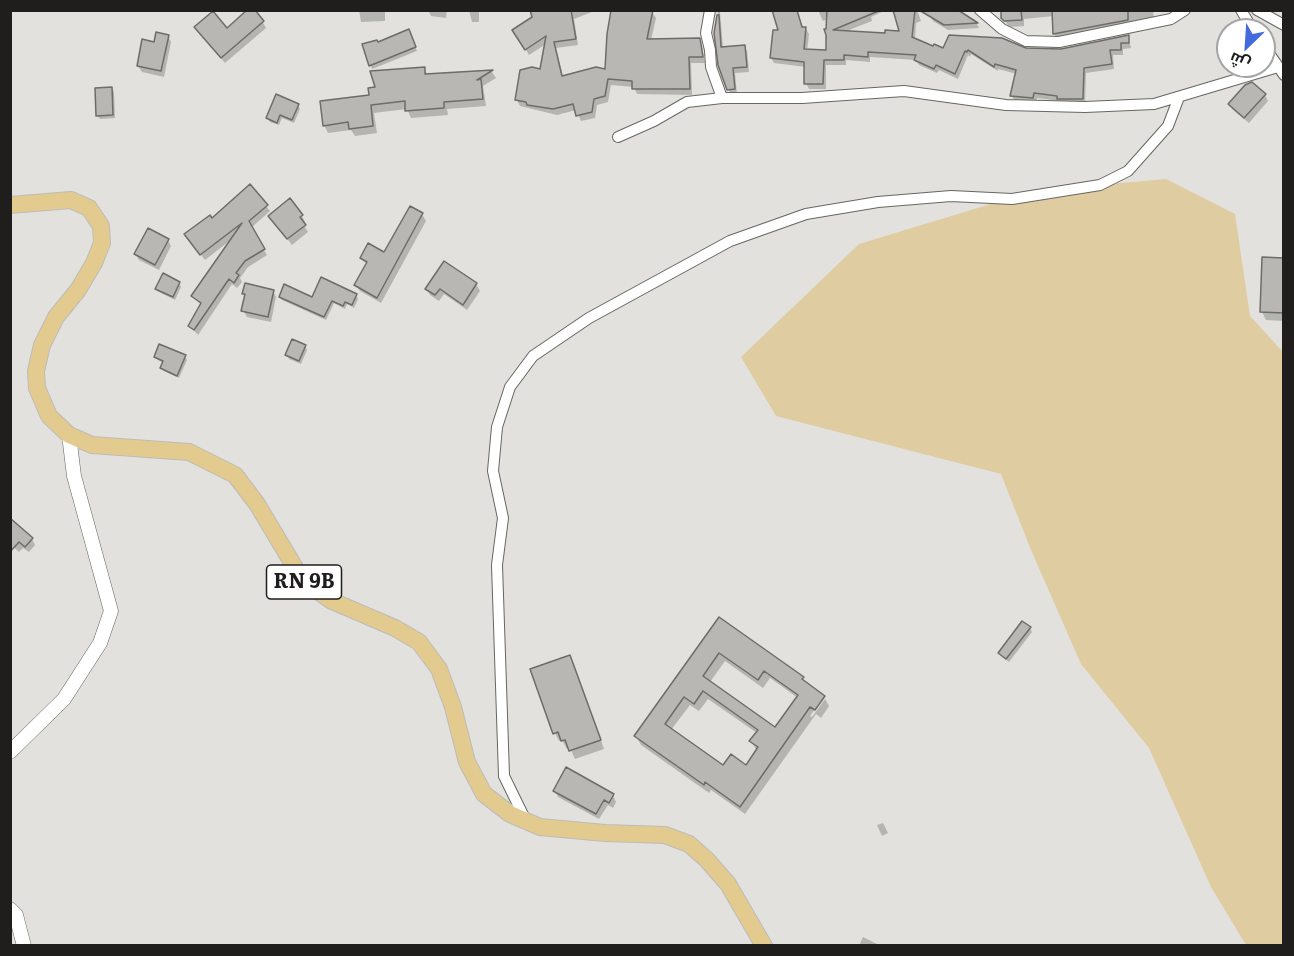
<!DOCTYPE html>
<meta charset="utf-8">
<style>
body{margin:0}
#map{position:relative;width:1294px;height:956px;overflow:hidden;background:#e2e1dd;font-family:Literata,Cairo,serif}
canvas{display:block}
.frame{position:absolute;inset:0;border:12px solid #1f1e1d;pointer-events:none}
.north{position:absolute;left:1216px;top:18px;width:60px;height:60px;box-sizing:border-box;background:#fff;border:2px solid #a5a5a5;border-radius:50%;rotate:205deg;font-size:16px;font-weight:700;line-height:24px;text-align:center;color:#1f1e1d}
.north::after{content:'';display:block;margin:auto;width:21px;height:27px;background:#446bdd;clip-path:polygon(50% 0,100% 100%,50% 72%,0 100%)}
</style>
<div id="map">
<canvas width="1294" height="956"></canvas>
<div class="frame"></div>
<div class="north">ش</div>
</div>
<script>
const context = document.querySelector('canvas').getContext('2d');
context.lineJoin = 'round';
function paint(path, color) { context.fillStyle = color; context.fill(path, 'evenodd'); }
const shape = rows => new Path2D(rows.map(r => 'M' + r).join(''));
function strokePath(path, color, width, dash) { context.strokeStyle = color; context.lineWidth = width; context.lineCap = dash ? 'butt' : 'round'; context.setLineDash(dash || []); context.stroke(path); }
function drawText(font, color, halo, rows, align = 'center') {
  context.font = font + ' Literata,serif'; context.lineWidth = 4.5; context.setLineDash([]); context.textBaseline = 'middle'; context.strokeStyle = halo; context.fillStyle = color; for (const [text, x, y, turn = 0] of rows) {
    context.save(); context.translate(x, y); context.rotate((+turn || 0) * Math.PI / 180); context.textAlign = isNaN(turn) ? turn : align; if (halo) context.strokeText(text, 0, 0); context.fillText(text, 0, 0); context.restore();
  }
}
const green = shape([
 [1166,179,1235,214,1250,316,1283,352,1283,945,1246,945,1211,887,1149,748,1081,664,1031,550,1001,474,776,416,741,357,859,244,1034,191]
]);
const shadow = shape([
 [254,10,258,13,266,28,225,63,196,28,227,30],
 [359,10,385,10,385,21,361,22],
 [428,10,447,10,446,18,431,16],
 [469,10,479,10,479,22,472,22],
 [532,10,597,10,574,19,578,45,556,48,563,77,606,71,652,12,656,18,651,40,699,40,702,46,705,63,691,63,692,95,637,94,634,87,611,85,608,102,597,105,595,118,581,121,576,110,557,115,520,106,517,100,541,70,546,44,529,55,514,30,534,18],
 [718,10,723,10,720,12,723,48,744,46,747,51,749,72,735,73,737,94,731,94,729,90,715,33],
 [797,10,803,28,806,29,809,34,807,51,827,51,828,19,823,21,818,10,886,10,871,17,872,21,844,32,886,35,901,32,893,10,917,10,921,21,916,23,915,40,933,48,944,50,1061,51,1128,37,1131,48,1123,49,1123,55,1113,55,1114,69,1086,73,1085,105,1062,104,1060,101,1037,98,1036,103,1015,101,1012,96,1017,74,998,69,998,71,971,54,970,57,968,55,958,79,939,70,937,73,919,65,916,60,870,57,870,62,846,60,846,65,826,65,826,89,809,89,806,83,806,67,774,63,771,58,780,32],
 [956,10,977,24,979,28,948,30,933,21,930,16],
 [1002,10,1153,10,1154,20,1058,40,1054,34,1054,16,1024,19,1024,26,1009,27,1003,18],
 [410,35,417,51,372,69,364,45],
 [168,36,171,42,164,77,142,72,138,66,155,44],
 [424,68,428,76,492,72,496,78,483,86,486,106,447,109,448,115,411,118,407,109,374,113,377,133,355,136,351,130,328,133,324,125,370,96],
 [112,88,114,92,115,118,100,119,97,115],
 [1265,95,1268,101,1249,123,1233,110,1230,104],
 [298,105,300,109,294,123,282,118,279,125,270,122,268,118],
 [266,206,270,211,251,228,267,255,248,267,240,278,242,282,237,288,232,284,198,335,190,326,201,305,193,296,232,239,205,260,190,240,212,220],
 [410,208,422,214,426,221,381,303,360,291,356,285,367,265,362,258,385,254],
 [302,216,305,222,303,224,308,232,292,245,274,222],
 [168,240,171,246,159,270,139,260,136,254],
 [1284,259,1284,321,1266,320,1262,312],
 [444,263,476,284,480,291,467,310,444,294,439,301,430,295,427,289],
 [179,283,181,287,175,300,159,292,157,289],
 [273,291,276,297,271,322,247,317,243,310,246,297,244,294],
 [356,295,358,299,354,308,347,304,345,309,334,303,326,320,282,300,280,297,313,299],
 [305,346,307,350,301,364,289,359,287,355],
 [155,356,185,357,187,360,179,378,164,371,161,368,163,363,158,360],
 [32,539,35,545,29,552,23,548,19,552,10,544],
 [719,619,803,678,807,685,824,697,810,716,812,717,825,699,829,706,821,718,816,714,745,814,711,790,709,793,641,745,636,736],
 [725,661,763,688,770,678,798,698,776,729,710,682],
 [708,699,757,733,751,741,757,751,746,767,724,767,671,730,690,705,699,711],
 [1030,628,1032,632,1009,662,1002,657,1000,653],
 [569,657,574,665,604,749,575,759,570,748,567,749,562,740,559,741,555,733],
 [555,791,613,795,616,802,613,808,608,805,599,819,558,797],
 [883,823,888,833,882,836,877,825],
 [863,937,881,946,859,946]
]);
const building = shape([
 [247,10,255,10,264,21,221,58,194,27,213,11,227,28,247,10],
 [530,10,571,10,576,39,554,42,562,76,596,67,605,69,607,34,611,10,653,10,647,39,700,38,703,57,689,57,690,89,632,89,632,81,608,79,605,96,594,99,592,112,576,116,573,104,553,109,527,105,526,102,515,100,520,70,532,67,540,69,546,36,525,50,512,30,532,17,530,10],
 [772,10,797,10,802,27,806,27,804,49,826,50,826,35,824,29,826,29,827,10,881,10,833,30,885,33,885,30,899,31,893,10,915,10,912,37,933,46,934,44,943,48,949,35,1002,38,1026,48,1061,49,1129,35,1129,43,1121,43,1121,50,1110,50,1112,64,1084,68,1083,99,1057,99,1057,96,1034,93,1033,98,1010,96,1016,70,995,64,994,67,968,50,967,52,965,51,955,74,936,65,934,69,914,60,916,55,868,52,868,57,844,55,844,60,824,60,823,84,804,84,804,62,770,58,773,30,778,30,772,10],
 [919,10,958,10,978,23,944,25,919,10],
 [1001,10,1021,10,1022,20,1004,21,1001,18,1001,10],
 [1052,10,1128,10,1128,20,1053,34,1052,10],
 [717,15,719,15,721,47,745,45,747,67,733,68,735,89,727,90,718,65,714,33,717,15],
 [409,29,416,47,369,66,362,44,377,40,378,42,409,29],
 [156,32,169,35,161,71,137,66,142,39,154,42,156,32],
 [425,67,425,74,493,70,477,80,481,79,483,99,444,102,444,108,405,111,405,101,371,105,373,126,349,129,348,122,323,126,320,101,369,95,368,88,375,87,370,71,425,67],
 [1252,82,1266,94,1244,118,1228,104,1245,85,1252,82],
 [112,87,113,115,96,116,95,88,112,87],
 [276,94,299,104,292,120,280,115,277,123,266,118,276,94],
 [250,184,268,205,249,221,265,249,245,261,236,273,239,275,234,283,229,279,194,330,188,326,201,303,191,296,242,223,200,255,184,234,210,215,212,218,250,184],
 [290,198,303,215,300,217,306,225,287,239,268,216,290,198],
 [410,206,423,213,377,298,354,285,367,262,360,258,368,243,384,252,410,206],
 [148,228,169,239,155,265,134,254,148,228],
 [1262,257,1284,258,1284,313,1260,312,1262,257],
 [444,261,477,283,463,305,440,289,435,295,425,289,444,261],
 [163,273,180,282,173,297,155,289,163,273],
 [321,277,357,294,352,305,345,302,343,306,332,301,324,317,279,297,284,284,312,297,321,277],
 [245,283,274,290,268,317,241,311,245,294,242,294,245,283],
 [292,339,306,345,299,361,285,355,292,339],
 [159,344,186,355,177,376,160,368,163,361,154,357,159,344],
 [10,518,33,538,25,547,19,542,10,552,10,518],
 [719,617,804,677,802,679,825,696,815,710,810,707,740,807,705,782,704,785,634,736,719,617],
 [719,653,758,680,764,671,798,695,775,727,703,676,719,653],
 [703,691,758,730,749,741,758,747,746,765,731,754,723,765,665,724,684,697,694,704,703,691],
 [1022,621,1031,627,1006,659,998,653,1022,621],
 [570,655,601,740,569,751,565,740,561,741,558,732,553,734,530,669,570,655],
 [566,767,614,794,609,803,604,800,596,814,553,791,566,767]
]);
const minor = shape([
 [710,10,706,33,710,50,711,67,722,98],
 [980,10,1002,29,1026,41,1059,42,1171,19,1185,10],
 [1241,10,1253,30],
 [1257,10,1284,25],
 [1264,46,1284,75],
 [618,137,654,121,687,102,722,98,802,98,904,91,1006,105,1085,107,1154,104,1278,67],
 [526,821,504,776,497,565,503,518,493,471,497,427,510,387,533,356,589,318,730,241,806,214,878,202,951,196,1012,199,1100,185,1128,171,1168,126,1179,97]
]);
const tertiary = shape([
 [10,752,64,699,100,643,111,611,74,476,69,435],
 [10,909,16,915,24,946]
]);
const primary = shape([
 [10,205,71,200,89,208,101,226,102,243,94,263,78,290,56,317,42,345,36,371,37,388,49,416,69,435,92,445,189,452,235,475,257,504,303,581,332,601,395,628,419,642,439,669,453,707,467,762,484,794,510,814,540,827,605,833,665,835,689,844,707,860,728,884,764,946]
]);
const shields = [
 [304,582,75]
];
const shieldNames = [
 ["RN 9B",304,582]
];
paint(green, '#dfcca1');
paint(shadow, '#0003');
paint(building, '#b8b7b3');
strokePath(building, '#6d6c69', 1.5);
strokePath(minor, '#676663', 12);
strokePath(tertiary, '#676663', 15);
strokePath(primary, '#bcbcbb', 18);
strokePath(minor, '#fff', 10);
strokePath(tertiary, '#fff', 14);
strokePath(primary, '#e3cb8f', 16);
for (const [x, y, w] of shields) { const box = new Path2D(); box.roundRect(x - w / 2, y - 17, w, 34, 4.5); context.fillStyle = '#fff'; context.fill(box); strokePath(box, '#1f1e1d', 1.5); }
drawText('bold 20px', '#1f1e1d', null, shieldNames);
</script>
